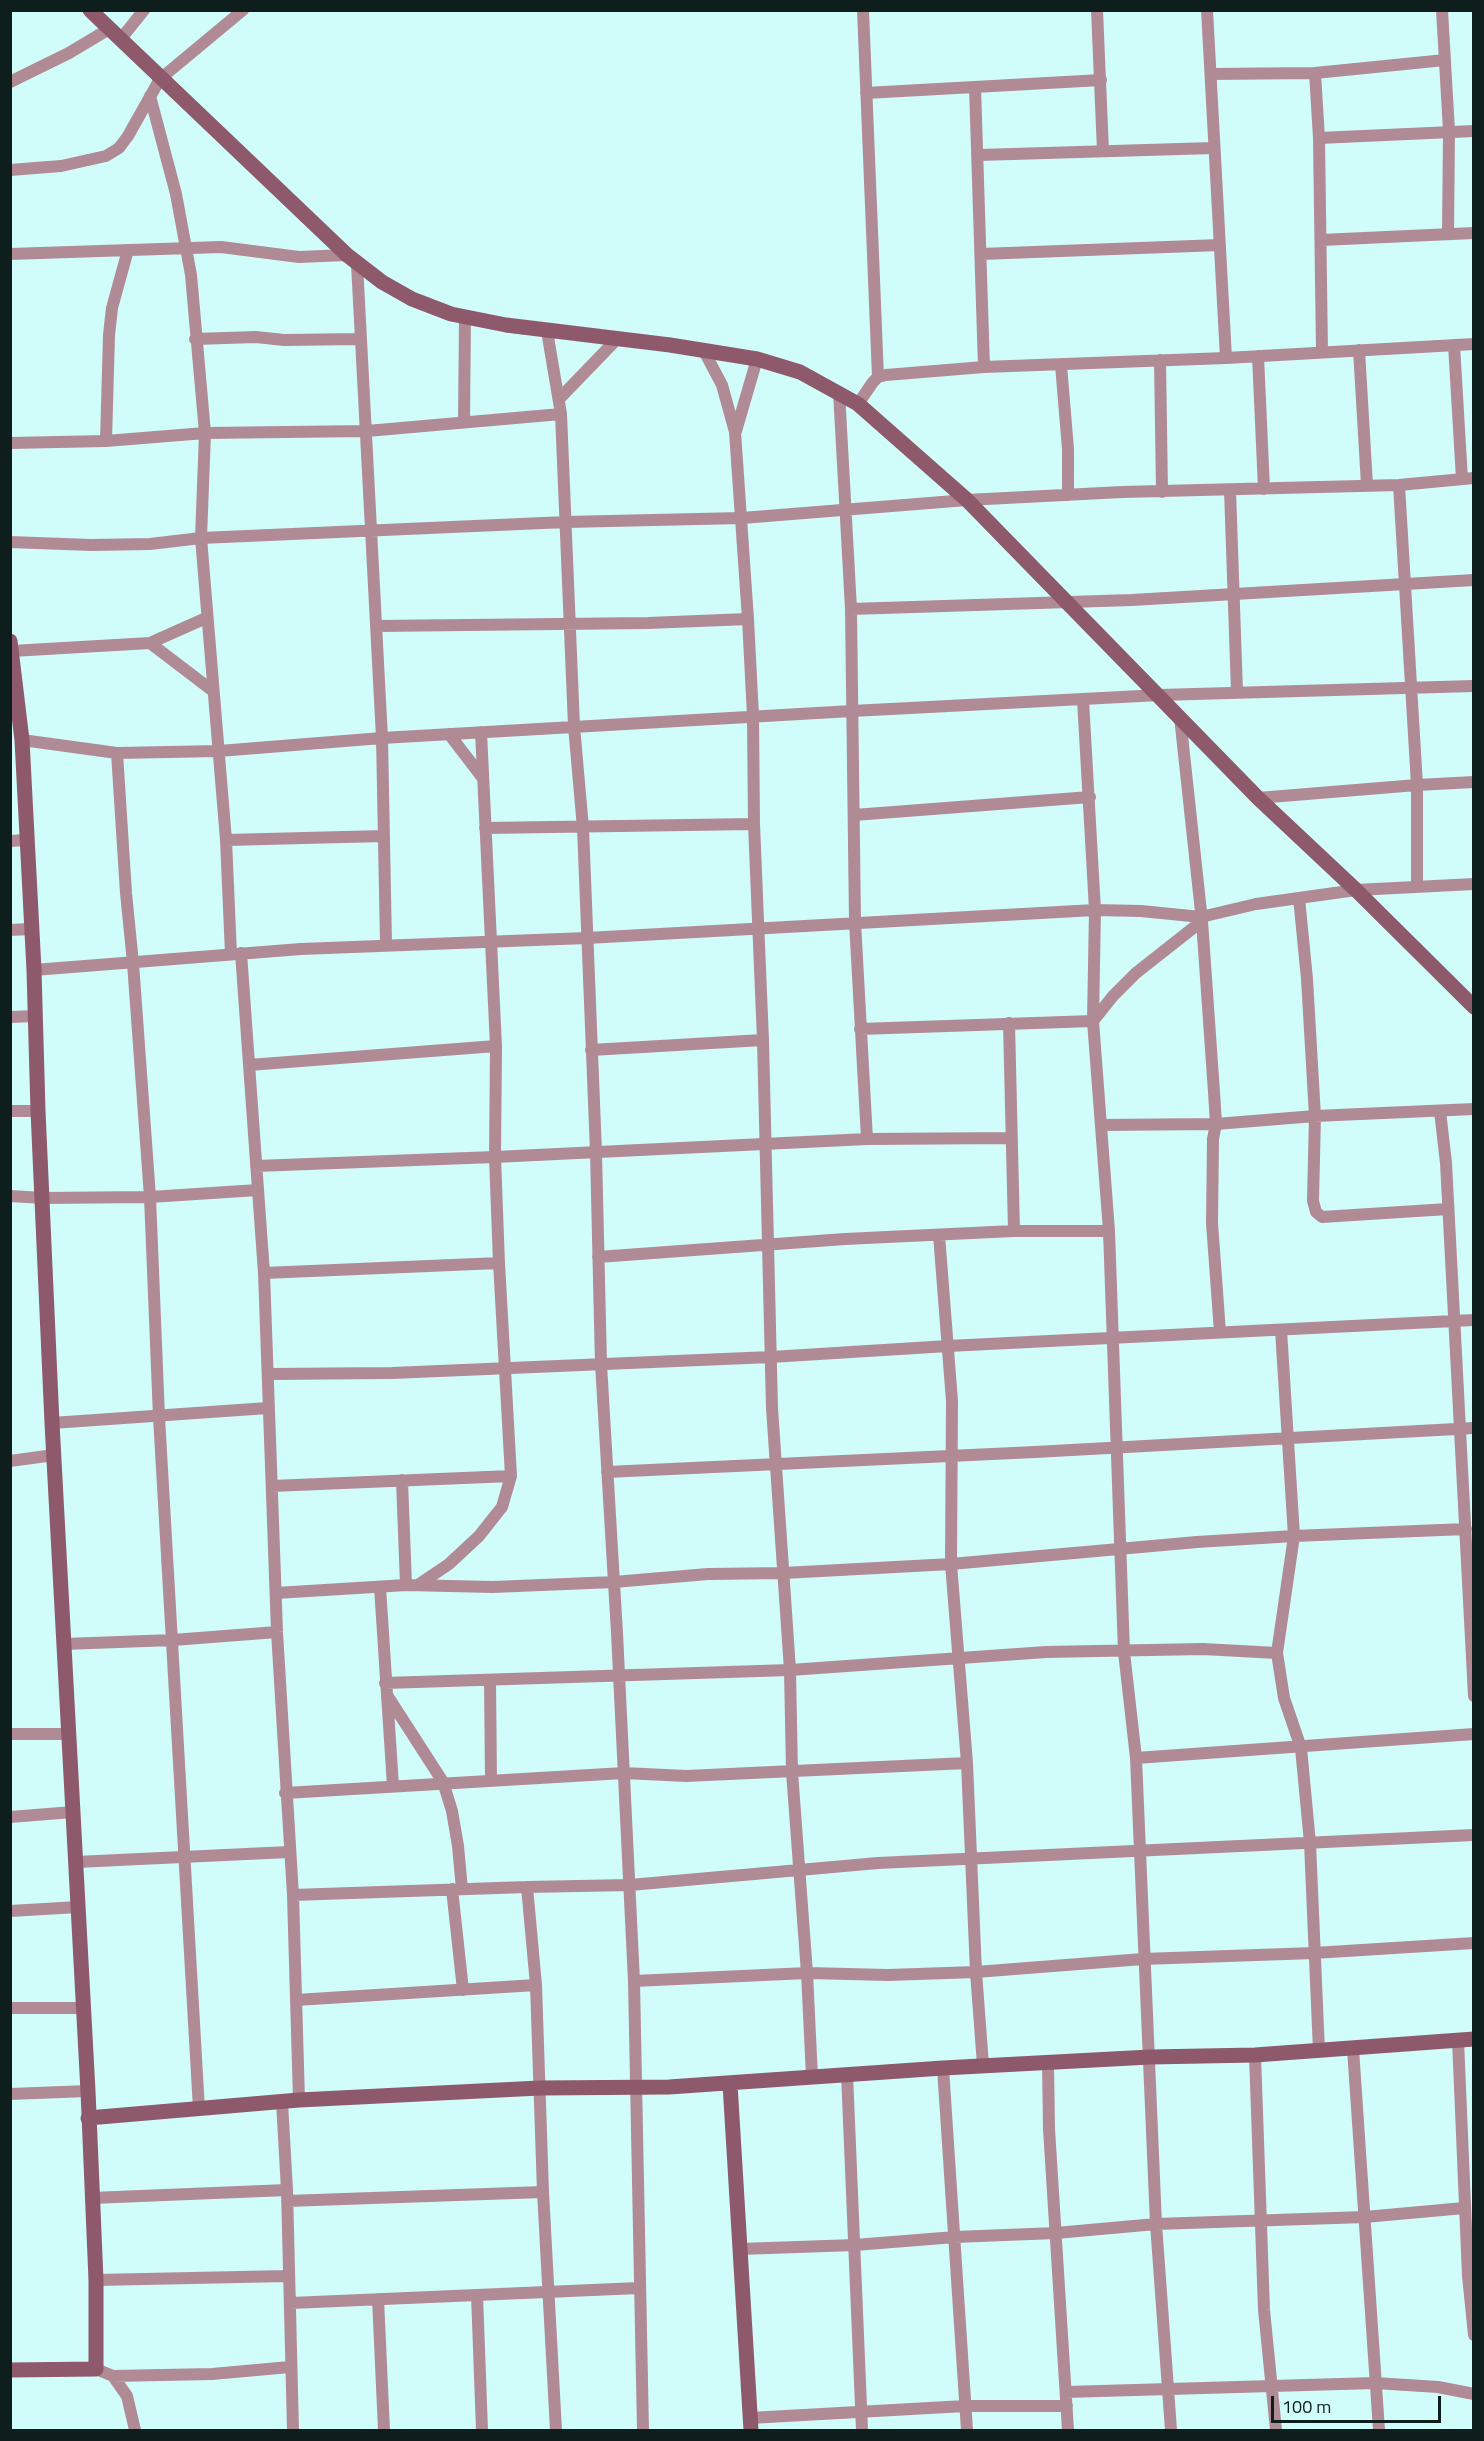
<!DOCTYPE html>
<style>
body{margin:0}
#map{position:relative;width:1484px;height:2441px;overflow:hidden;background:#d0fdfa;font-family:"Titillium Web",sans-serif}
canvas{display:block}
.frame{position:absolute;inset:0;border:12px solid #0d1e1d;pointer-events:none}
.scale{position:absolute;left:1271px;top:2396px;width:170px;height:27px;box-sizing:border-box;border:3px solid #0d1e1d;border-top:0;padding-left:8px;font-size:18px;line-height:21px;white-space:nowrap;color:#0d1e1d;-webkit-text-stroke:4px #d0fdfa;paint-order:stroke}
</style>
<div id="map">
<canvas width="1484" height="2441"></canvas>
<div class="frame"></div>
<div class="scale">100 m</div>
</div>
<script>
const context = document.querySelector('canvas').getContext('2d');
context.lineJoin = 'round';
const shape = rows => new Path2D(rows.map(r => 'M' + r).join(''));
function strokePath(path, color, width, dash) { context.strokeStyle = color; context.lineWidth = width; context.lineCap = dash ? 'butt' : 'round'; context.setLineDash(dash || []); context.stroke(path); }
const street = shape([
 [863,10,878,377],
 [1097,10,1103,151],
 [1207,10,1226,358],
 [1442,10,1449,131,1448,234],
 [120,40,144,10],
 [1315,73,1319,138,1322,352],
 [1211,74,1315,73,1445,60],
 [10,82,69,53,109,29],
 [975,87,984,367],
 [866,93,1101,80],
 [150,96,176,194,191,275,205,433,201,538,226,840,231,954],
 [1319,138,1474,131],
 [979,155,1213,148],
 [10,170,61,166,106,156,119,148,128,136,160,79,243,10],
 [1321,240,1474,233],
 [10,254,221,247,299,257,347,255],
 [981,254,1220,245],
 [357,264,382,738,386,944],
 [547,331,561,414,574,726,583,828,596,1152,601,1364,617,1633,634,1981,643,2430],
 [195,339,256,337,284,340,361,339],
 [1454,345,1462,479],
 [1359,350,1367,485],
 [704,351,722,385,735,432,748,619,753,716,754,824,763,1040,772,1408,790,1670,792,1772,807,1973,812,2077],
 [1258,356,1264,489],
 [1160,360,1162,492],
 [1061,365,1068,449,1068,495],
 [839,392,851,609,855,922,867,1139],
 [559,399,617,339],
 [858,404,873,382,878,377,886,375,984,367,1226,358,1474,344],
 [464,422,465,317],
 [736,431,757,359],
 [106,441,109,335,112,308,128,250],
 [10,443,106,441,205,433,367,431,561,414],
 [1399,485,1417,785,1417,887],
 [1230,490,1237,692],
 [10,542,91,545,150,544,201,538,566,522,742,518,967,500,1122,492,1399,485,1474,478],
 [851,609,1132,600,1474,580],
 [376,626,648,623,748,619],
 [150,643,213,691],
 [12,651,150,643,206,618],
 [1083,700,1095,910,1093,1021,1109,1231,1124,1652,1136,1758,1156,2224,1171,2430],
 [1180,717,1202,921,1214,1092,1216,1124,1213,1139,1212,1223,1220,1332],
 [449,734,482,777],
 [22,740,117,753,219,751,382,738,852,711,1160,695,1474,686],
 [117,753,126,893,133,963,150,1197,159,1417,199,2109],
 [1258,798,1417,785,1474,782],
 [854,815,1090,797],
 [485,828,754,824],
 [226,840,384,836],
 [10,841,26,840],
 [1299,898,1307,979,1315,1116,1313,1201,1316,1212,1322,1217,1448,1209],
 [10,930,31,929],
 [241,953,264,1273,277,1632,293,1895,299,2100],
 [34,970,301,949,587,938,1095,910,1141,911,1201,917,1256,904,1356,890,1474,884],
 [10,1017,36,1016],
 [1009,1023,1014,1231],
 [860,1029,1093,1021,1113,996,1136,973,1202,921],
 [591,1050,763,1040],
 [249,1065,496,1046],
 [10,1111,38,1111],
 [1440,1111,1446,1163,1474,1696],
 [1101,1125,1216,1124,1315,1116,1474,1109],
 [256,1166,495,1157,867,1139,1011,1138],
 [10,1196,43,1198,150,1197,258,1190],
 [939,1235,952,1401,951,1564,967,1763,976,1972,983,2065],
 [598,1257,845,1239,1014,1231,1109,1231],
 [264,1273,499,1263],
 [1281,1330,1294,1536,1277,1653,1284,1698,1301,1748,1310,1843,1319,2051],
 [269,1374,392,1373,771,1357,948,1346,1474,1320],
 [52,1423,268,1408],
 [10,1461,54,1455],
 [607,1472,1035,1452,1474,1428],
 [402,1480,406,1585],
 [272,1486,511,1476],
 [418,1585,449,1564,479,1536,502,1507,511,1476,499,1263,495,1157,496,1046,481,732],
 [380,1587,393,1786],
 [276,1593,406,1585,493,1587,614,1582,708,1574,784,1573,951,1564,1197,1542,1294,1536,1466,1529],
 [64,1644,173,1640,277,1632],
 [490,1680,491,1780],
 [385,1683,790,1670,1046,1652,1203,1649,1277,1653],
 [387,1695,443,1782,452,1811,458,1846,462,1889],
 [10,1734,68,1734],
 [1136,1758,1474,1734],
 [285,1793,624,1773,686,1776,967,1763],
 [10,1817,73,1812],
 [76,1862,289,1852],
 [527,1887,536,1985,543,2192,556,2430],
 [452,1889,463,1990],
 [293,1895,527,1887,630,1885,878,1863,1474,1835],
 [10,1911,78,1907],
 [634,1981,807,1973,888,1975,976,1972,1143,1959,1314,1953,1474,1943],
 [296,2000,536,1985],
 [10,2008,84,2008],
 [1458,2040,1468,2276,1474,2335],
 [1353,2049,1379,2430],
 [1255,2055,1264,2310,1276,2430],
 [1048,2063,1049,2129,1068,2430],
 [943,2068,967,2430],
 [847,2074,862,2430],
 [10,2094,88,2091],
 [282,2102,287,2190,293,2430],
 [92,2198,287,2190],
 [287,2201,543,2192],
 [740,2249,855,2245,955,2237,1056,2233,1156,2224,1365,2217,1464,2208],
 [96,2280,288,2276],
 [477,2295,482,2430],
 [378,2299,384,2430],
 [291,2303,639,2288],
 [96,2369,113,2376,127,2396,135,2430],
 [113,2376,212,2374,290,2367],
 [1066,2392,1375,2383,1438,2387,1474,2394],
 [750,2418,965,2406,1067,2406]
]);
const secondary = shape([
 [90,10,347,255,382,282,412,299,451,314,506,325,670,345,757,359,800,372,858,404,967,500,1258,798,1356,890,1474,1007],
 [10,641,22,740,34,970,38,1111,52,1423,88,2091,96,2280,96,2369,10,2370],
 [730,2084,751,2430],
 [88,2118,299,2100,540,2088,669,2087,943,2068,1150,2057,1255,2055,1474,2039]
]);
strokePath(street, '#b08b96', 12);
strokePath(secondary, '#8e596a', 15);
</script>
